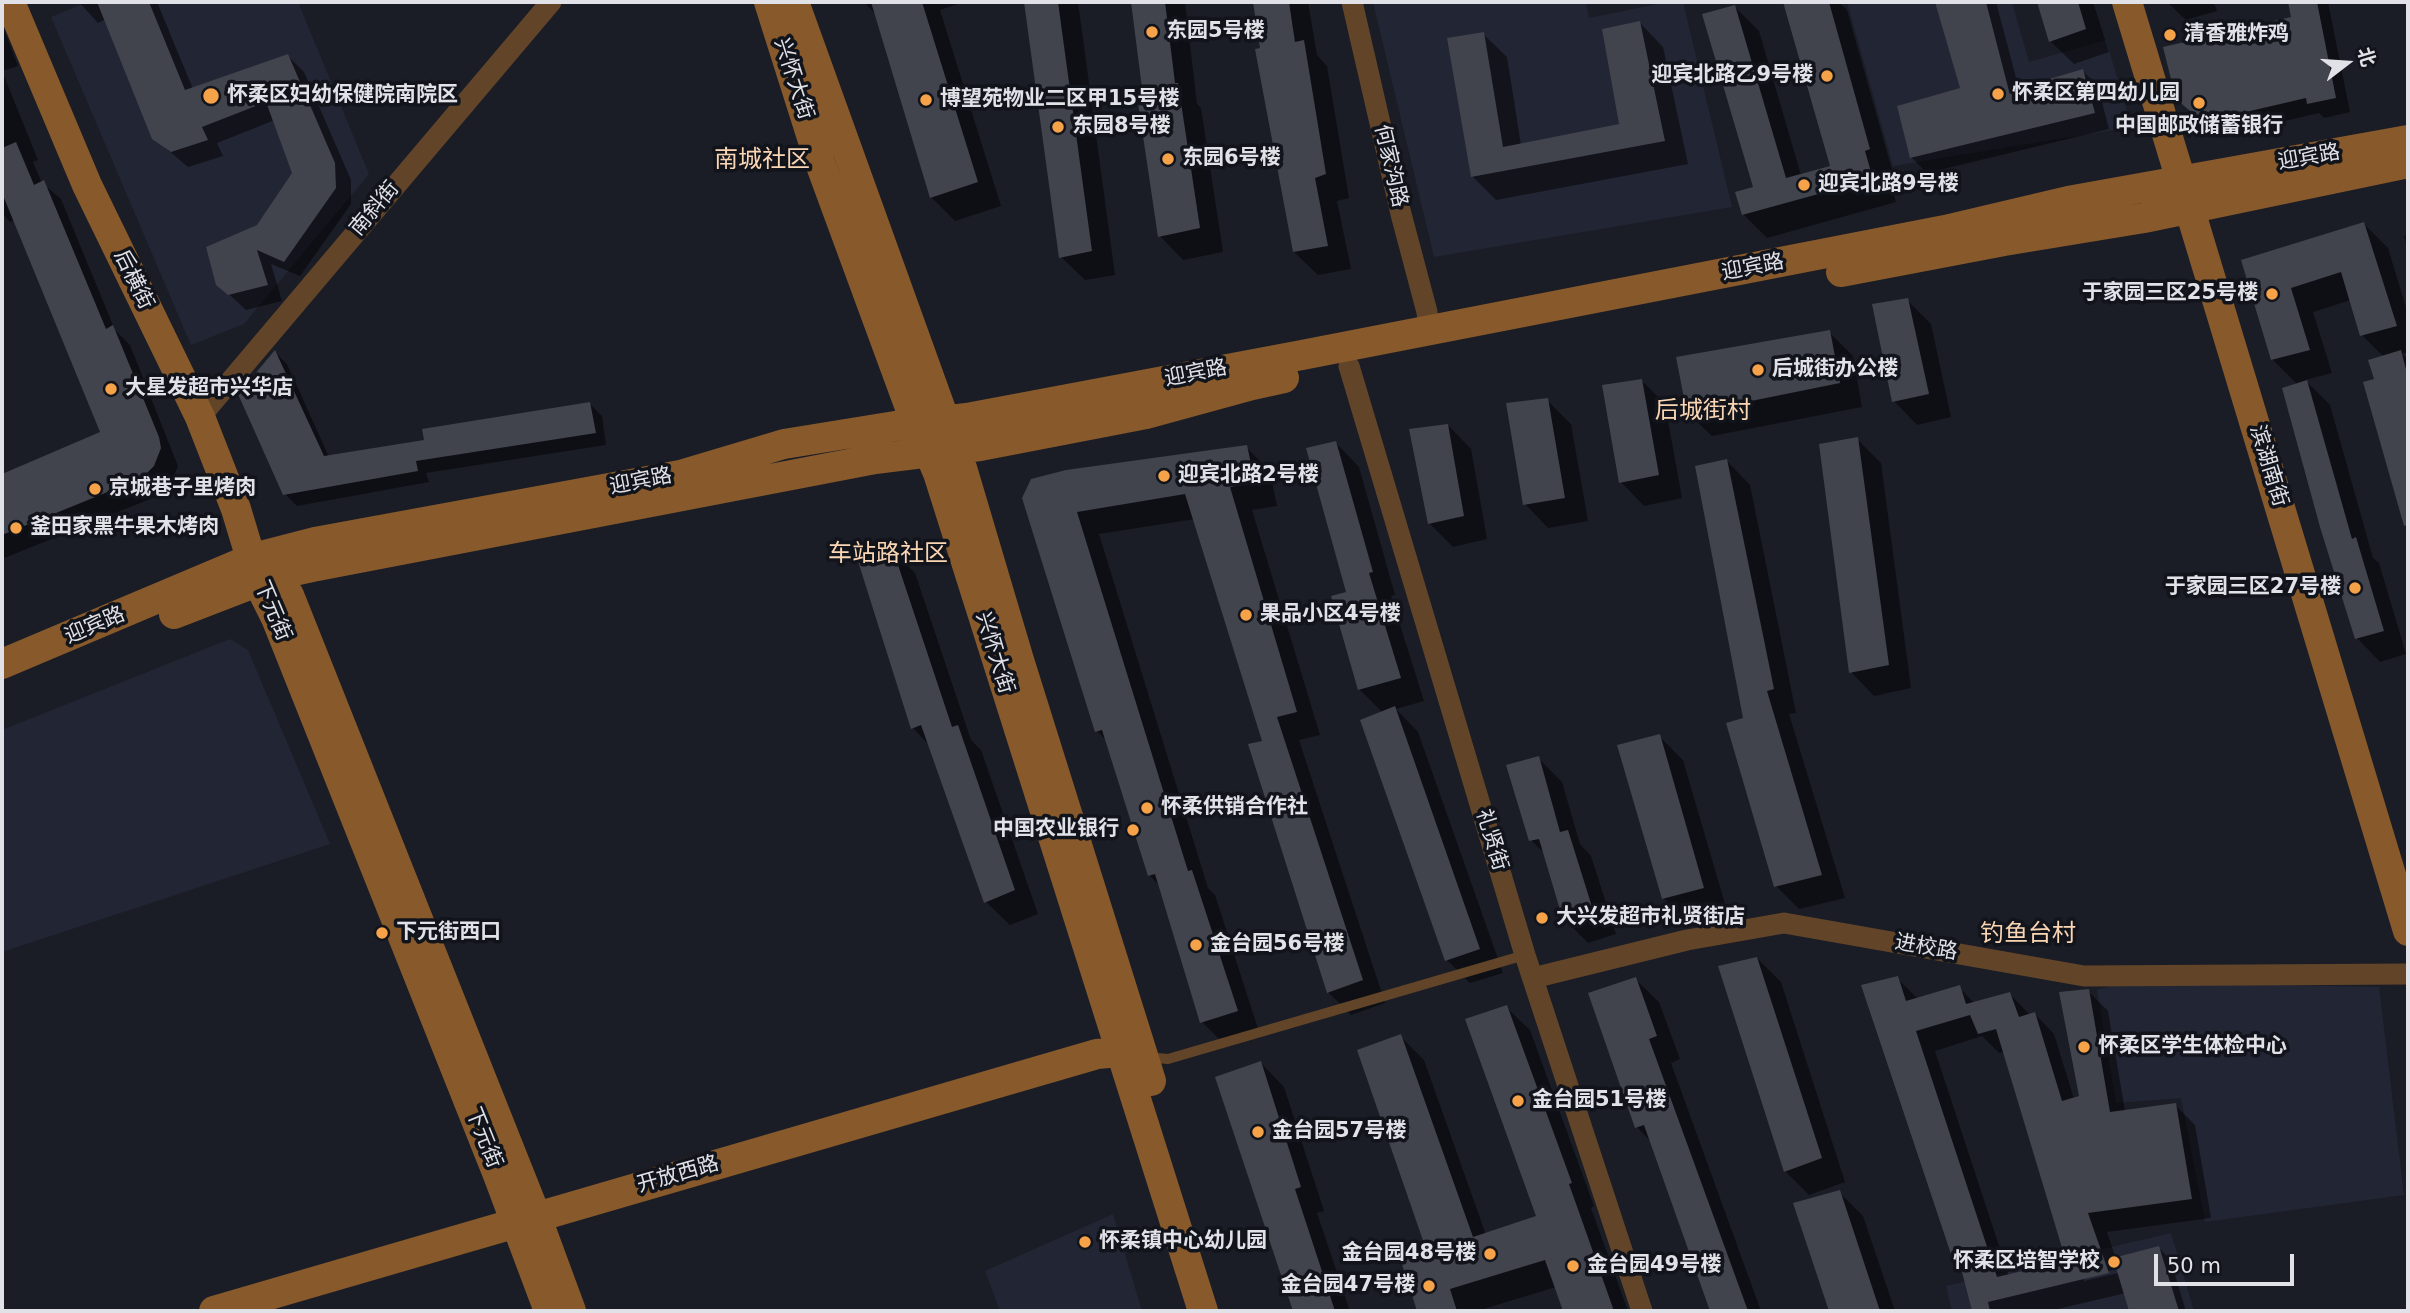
<!DOCTYPE html>
<meta charset="utf-8">
<style>
body{margin:0}
#map{position:relative;width:2410px;height:1313px;overflow:hidden;background:#1b1d26;font-family:"DejaVu Sans","Noto Sans SC",sans-serif}
canvas{display:block}
.frame{position:absolute;inset:0;border:4px solid #e1e2e8;pointer-events:none}
.north{position:absolute;left:2312px;top:28px;width:70px;height:70px;-webkit-text-stroke:5px #12141c;paint-order:stroke;rotate:73deg;font-size:19px;font-weight:700;line-height:28px;text-align:center;color:#e1e2e8}
.north::after{content:'';display:block;margin:auto;width:24px;height:32px;background:#e1e2e8;clip-path:polygon(50% 0,100% 100%,50% 72%,0 100%)}
.scale{position:absolute;left:2154px;top:1254px;width:140px;height:32px;box-sizing:border-box;border:4px solid #e1e2e8;border-top:0;padding-left:9px;font-size:21px;line-height:24px;white-space:nowrap;color:#e1e2e8;-webkit-text-stroke:5px #12141c;paint-order:stroke}
</style>
<div id="map">
<canvas width="2410" height="1313"></canvas>
<div class="frame"></div>
<div class="north">北</div>
<div class="scale">50 m</div>
</div>
<script>
const context = document.querySelector('canvas').getContext('2d');
context.lineJoin = 'round';
function paint(path, color) { context.fillStyle = color; context.fill(path, 'evenodd'); }
const shape = rows => new Path2D(rows.map(r => 'M' + r).join(''));
function strokePath(path, color, width, dash) { context.strokeStyle = color; context.lineWidth = width; context.lineCap = dash ? 'butt' : 'round'; context.setLineDash(dash || []); context.stroke(path); }
function drawText(font, color, halo, rows, align = 'center') {
  context.font = font + ' "DejaVu Sans","Noto Sans SC",sans-serif'; context.lineWidth = 7; context.setLineDash([]); context.textBaseline = 'middle'; context.strokeStyle = halo; context.fillStyle = color; for (const [text, x, y, turn = 0] of rows) {
    context.save(); context.translate(x, y); context.rotate((+turn || 0) * Math.PI / 180); context.textAlign = isNaN(turn) ? turn : align; if (halo) context.strokeText(text, 0, 0); context.fillText(text, 0, 0); context.restore();
  }
}
const built = shape([
 [88,2,298,2,369,174,244,324,191,345,51,17],
 [1373,2,1586,2,1589,18,1668,2,1683,2,1732,207,1434,257],
 [1847,2,2012,2,2029,62,2106,40,2132,127,1893,166],
 [230,639,248,650,330,844,2,952,2,730],
 [2124,982,2379,987,2404,1195,2205,1222,2181,1098,2116,1103,2097,990],
 [1113,1214,1142,1311,1000,1311,985,1271],
 [2171,1233,2194,1311,1952,1311,1946,1286]
]);
const shadow = shape([
 [79,2,157,2,193,89,288,56,304,72,351,180,351,204,300,276,271,264,282,301,246,310,218,284,294,173,275,120,217,143,223,156,188,167,154,138,106,19,98,23],
 [864,2,964,2,940,10,1001,206,955,221,931,197,876,15],
 [1025,2,1078,2,1115,275,1085,280,1061,257],
 [1133,2,1185,2,1197,104,1201,108,1223,252,1183,260,1160,236],
 [1255,2,1308,2,1317,55,1327,66,1349,198,1337,201,1351,269,1318,275,1294,252],
 [1785,2,1839,2,1847,10,1893,173,1888,174,1896,202,1767,238,1743,214,1755,188,1735,7,1759,31,1801,175,1833,167],
 [1937,2,1996,2,2019,89,2083,71,2098,87,2109,129,1927,173,1911,157,1962,90],
 [2039,2,2093,2,2109,52,2074,64,2050,41],
 [2167,2,2214,2,2217,11,2186,20],
 [2290,2,2328,2,2350,112,2324,118,2319,113,2220,136,2177,98,2293,19],
 [1640,23,1663,47,1688,164,1496,200,1472,176,1483,34,1507,57,1521,145,1621,125],
 [2,24,18,66,2,71,38,160,33,162,42,183,61,199,115,330,130,345,178,466,171,483,160,495,2,559,2,476,102,433,15,220,10,222,2,213,2,115,4,114,2,111],
 [2364,224,2388,248,2408,314,2408,352,2402,354,2408,360,2408,534,2365,383,2376,380,2384,357,2362,335,2351,300,2313,312,2332,373,2305,380,2330,405,2373,558,2379,563,2406,654,2380,662,2357,638,2297,384,2272,359,2243,261],
 [2408,235,2408,251,2404,236],
 [1907,300,1931,324,1951,417,1917,425,1894,401],
 [1829,332,1853,356,1862,407,1712,436,1688,413],
 [275,352,287,364,329,457,426,441,590,404,602,416,606,445,426,473,429,482,297,506,285,494],
 [1642,381,1665,404,1682,498,1644,506,1621,482],
 [1547,400,1571,424,1588,521,1548,528,1525,504],
 [1448,425,1471,449,1487,539,1453,547,1429,523],
 [1857,439,1881,463,1911,688,1874,696,1851,672],
 [1336,443,1359,467,1395,595,1391,596,1424,701,1396,709,1418,732,1503,973,1470,983,1447,960,1383,713,1359,689,1348,593],
 [1246,447,1270,471,1277,506,1252,510,1320,735,1299,740,1385,1003,1351,1015,1328,992,1265,742,1195,519,1099,534,1208,888,1215,895,1260,1035,1225,1045,1202,1022,1160,886,1149,875,1108,742,1097,731,1024,498],
 [1727,461,1750,485,1796,713,1789,714,1845,898,1799,909,1776,886,1745,719],
 [891,549,915,573,971,740,981,750,1038,914,1010,925,986,902,930,746,913,728],
 [1659,736,1683,760,1727,911,1687,921,1663,898],
 [1538,758,1562,782,1580,844,1591,856,1616,934,1588,943,1564,919,1546,855,1531,840],
 [1757,958,1781,982,1845,1182,1809,1195,1785,1171],
 [1897,978,1917,998,1959,987,1975,1004,2010,994,2030,1015,2035,1014,2054,1034,2074,1099,2081,1098,2088,991,2108,1011,2125,1111,2175,1105,2195,1125,2211,1218,2107,1232,2116,1259,2158,1247,2170,1259,2186,1311,2131,1311,2126,1293,2049,1311,1973,1311,1964,1272,1956,1265],
 [1982,1036,1999,1053,2004,1052,2069,1263,2009,1276,1935,1051],
 [2117,1269,2118,1273,2084,1281,2084,1277],
 [1635,979,1659,1002,1680,1059,1671,1063,1761,1311,1712,1311,1652,1143,1637,1127],
 [1506,1007,1530,1030,1594,1206,1591,1208,1628,1311,1565,1311,1556,1287,1477,1311,1419,1311,1403,1262,1429,1253,1400,1036,1424,1060,1486,1235,1538,1217],
 [1261,1063,1284,1087,1324,1211,1317,1213,1350,1311,1295,1311,1217,1078],
 [1839,1192,1863,1216,1895,1311,1831,1311,1795,1204]
]);
const building = shape([
 [97,2,149,2,185,90,288,54,335,163,336,188,284,262,257,250,268,285,228,295,216,285,206,247,257,225,292,173,266,102,202,127,208,140,171,152,152,139],
 [871,2,922,2,978,182,930,198],
 [1024,2,1058,2,1092,251,1059,258],
 [1131,2,1165,2,1175,83,1178,83,1200,228,1158,237,1136,89,1142,88],
 [1253,2,1289,2,1295,42,1304,40,1326,174,1315,178,1328,246,1293,252,1255,49,1260,48],
 [1783,2,1829,2,1870,149,1865,151,1873,179,1742,215,1735,192,1753,187,1702,14,1735,5,1786,178,1830,166],
 [1935,2,1986,2,2009,91,2083,69,2095,113,1910,158,1897,106,1960,88],
 [2037,2,2078,2,2086,29,2049,42],
 [2288,2,2317,2,2336,98,2307,104,2306,98,2203,122,2176,99,2163,47,2291,17],
 [1640,21,1665,141,1471,177,1447,38,1484,32,1503,147,1619,124,1602,29],
 [16,142,34,185,44,180,106,329,113,325,159,437,161,448,154,466,142,478,2,535,2,474,100,432,2,193,2,148],
 [2364,222,2397,326,2360,336,2341,272,2291,288,2310,350,2271,360,2241,260],
 [1908,298,1929,394,1892,402,1872,304],
 [1830,330,1840,383,1687,414,1676,357],
 [275,350,324,456,424,440,422,429,590,402,596,433,416,461,418,471,283,495,238,394],
 [2401,350,2408,377,2408,525,2404,526,2363,382,2374,379,2368,360],
 [1642,379,1659,475,1619,483,1602,385],
 [2307,380,2352,539,2356,537,2384,631,2355,639,2320,527,2282,388],
 [1548,398,1565,498,1523,505,1506,403],
 [1448,424,1464,516,1428,524,1409,429],
 [1858,437,1889,665,1849,673,1819,444],
 [1336,441,1373,572,1369,573,1401,678,1358,690,1331,596,1346,592,1306,448],
 [1247,445,1255,483,1230,487,1297,712,1277,717,1363,980,1327,993,1248,744,1262,741,1185,494,1077,512,1188,871,1192,870,1238,1011,1200,1023,1155,874,1148,876,1102,730,1095,732,1022,498,1031,479,1066,470],
 [1727,459,1774,689,1767,691,1822,875,1774,887,1726,723,1743,718,1695,466],
 [892,547,952,727,958,725,1015,890,984,903,921,725,911,729,857,558],
 [1395,706,1480,949,1445,961,1360,720],
 [1660,734,1704,888,1662,899,1617,745],
 [1539,756,1560,832,1568,830,1593,910,1563,920,1539,839,1529,841,1506,765],
 [1757,957,1822,1158,1784,1172,1718,966],
 [1898,976,1906,1001,1960,985,1966,1004,2010,992,2019,1017,2035,1012,2062,1101,2079,1096,2059,992,2089,989,2110,1112,2176,1103,2192,1199,2088,1213,2109,1273,1988,1302,1990,1311,1972,1311,1960,1264,1955,1266,1861,985],
 [1968,1010,1978,1034,1996,1029,2066,1261,1997,1277,1916,1031,1970,1015],
 [1636,977,1657,1036,1649,1039,1748,1311,1710,1311,1644,1125,1635,1128,1588,993],
 [1507,1005,1572,1183,1569,1184,1614,1311,1563,1311,1545,1260,1450,1289,1457,1311,1417,1311,1401,1261,1427,1252,1357,1050,1401,1034,1473,1237,1536,1216,1465,1019],
 [1261,1061,1301,1187,1295,1189,1335,1311,1293,1311,1215,1077],
 [1840,1190,1880,1311,1829,1311,1793,1203],
 [2159,1246,2179,1311,2129,1311,2113,1258]
]);
const lane = shape([
 [1146,1057,1168,1059,1525,955]
]);
const street = shape([
 [1352,2,1401,214,1427,312,1429,330],
 [1349,366,1525,955,1642,1311],
 [200,417,551,2],
 [1533,978,1687,940,1784,923,2084,976,2408,974]
]);
const secondary = shape([
 [10,2,87,185,200,417,236,509,258,582,276,618,498,1175,549,1311],
 [769,2,820,163,909,405,938,473,1203,1311],
 [794,2,962,468,1019,660,1151,1081],
 [2127,2,2408,931],
 [1841,272,2004,241,2144,218,2408,163],
 [261,565,275,575,289,595,536,1216,571,1311],
 [174,614,275,575,312,567,875,459,980,446,1146,414,1252,385,1284,378],
 [2,664,253,558,315,542,680,475,784,444,895,426,967,418,1302,355,1945,230,2068,201,2408,140],
 [214,1311,1097,1054,1120,1052,1139,1056]
]);
const markers = [
 [1152,32,7,"#f6a248"],
 [2170,35,7,"#f6a248"],
 [1827,76,7,"#f6a248"],
 [1998,94,7,"#f6a248"],
 [211,96,9,"#f6a248"],
 [926,100,7,"#f6a248"],
 [2199,103,7,"#f6a248"],
 [1058,127,7,"#f6a248"],
 [1168,159,7,"#f6a248"],
 [1804,185,7,"#f6a248"],
 [2272,294,7,"#f6a248"],
 [1758,370,7,"#f6a248"],
 [111,389,7,"#f6a248"],
 [1164,476,7,"#f6a248"],
 [95,489,7,"#f6a248"],
 [16,528,7,"#f6a248"],
 [2355,588,7,"#f6a248"],
 [1246,615,7,"#f6a248"],
 [1147,808,7,"#f6a248"],
 [1133,830,7,"#f6a248"],
 [1542,918,7,"#f6a248"],
 [382,933,7,"#f6a248"],
 [1196,945,7,"#f6a248"],
 [2084,1047,7,"#f6a248"],
 [1518,1101,7,"#f6a248"],
 [1258,1132,7,"#f6a248"],
 [1085,1242,7,"#f6a248"],
 [1490,1254,7,"#f6a248"],
 [2114,1262,7,"#f6a248"],
 [1573,1266,7,"#f6a248"],
 [1429,1286,7,"#f6a248"]
];
const poiNames = [
 ["东园5号楼",1166,32],
 ["清香雅炸鸡",2184,35],
 ["迎宾北路乙9号楼",1813,76,"right"],
 ["怀柔区第四幼儿园",2012,94],
 ["怀柔区妇幼保健院南院区",227,96],
 ["博望苑物业二区甲15号楼",940,100],
 ["东园8号楼",1072,127],
 ["中国邮政储蓄银行",2199,127,"center"],
 ["东园6号楼",1182,159],
 ["迎宾北路9号楼",1818,185],
 ["于家园三区25号楼",2258,294,"right"],
 ["后城街办公楼",1772,370],
 ["大星发超市兴华店",125,389],
 ["迎宾北路2号楼",1178,476],
 ["京城巷子里烤肉",109,489],
 ["釜田家黑牛果木烤肉",30,528],
 ["于家园三区27号楼",2341,588,"right"],
 ["果品小区4号楼",1260,615],
 ["怀柔供销合作社",1161,808],
 ["中国农业银行",1119,830,"right"],
 ["大兴发超市礼贤街店",1556,918],
 ["下元街西口",396,933],
 ["金台园56号楼",1210,945],
 ["怀柔区学生体检中心",2098,1047],
 ["金台园51号楼",1532,1101],
 ["金台园57号楼",1272,1132],
 ["怀柔镇中心幼儿园",1099,1242],
 ["金台园48号楼",1476,1254,"right"],
 ["怀柔区培智学校",2100,1262,"right"],
 ["金台园49号楼",1587,1266],
 ["金台园47号楼",1415,1286,"right"]
];
const streetNames = [
 ["兴怀大街",793,79,72],
 ["迎宾路",2309,158,-10],
 ["何家沟路",1390,166,77],
 ["南斜街",375,209,-50],
 ["迎宾路",1753,268,-11],
 ["后横街",133,280,64],
 ["迎宾路",1196,374,-11],
 ["滨湖南街",2268,466,73],
 ["迎宾路",641,482,-11],
 ["下元街",272,611,67],
 ["迎宾路",95,626,-23],
 ["兴怀大街",994,653,73],
 ["礼贤街",1491,840,73],
 ["进校路",1926,948,10],
 ["下元街",483,1138,68],
 ["开放西路",678,1175,-16]
];
const quarterNames = [
 ["南城社区",762,161],
 ["后城街村",1703,412],
 ["车站路社区",888,555],
 ["钓鱼台村",2028,935]
];
paint(built, '#222533');
paint(shadow, '#0007');
paint(building, '#41434d');
strokePath(lane, '#624529', 10);
strokePath(street, '#624529', 21);
strokePath(secondary, '#885a2b', 30);
for (const [x, y, r, color] of markers) { const dot = new Path2D(); dot.arc(x, y, r, 0, 2 * Math.PI); context.fillStyle = color; context.fill(dot); strokePath(dot, '#12141c', 2.5); }
drawText('bold 21px', '#e1e2e8', '#12141c', poiNames, 'left');
drawText('21px', '#e1e2e8', '#12141c', streetNames);
drawText('24px', '#f9d5b4', '#12141c', quarterNames);
</script>
